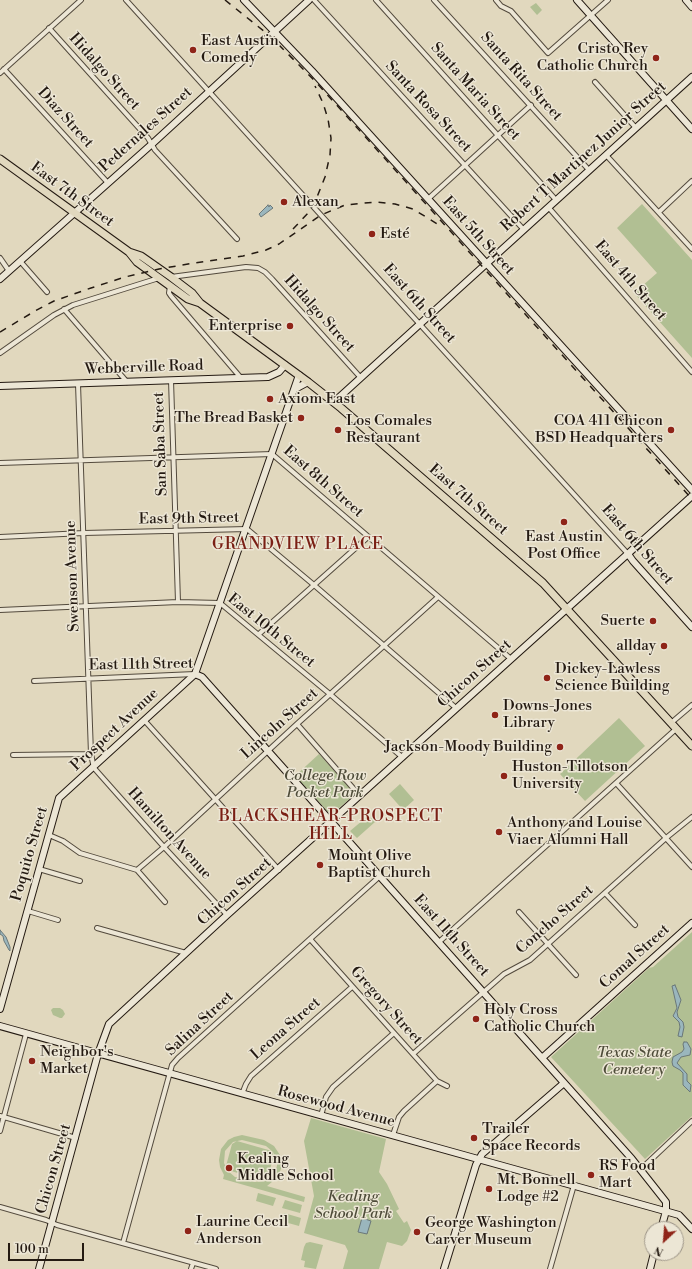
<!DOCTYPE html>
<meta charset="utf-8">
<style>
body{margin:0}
#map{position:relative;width:692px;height:1269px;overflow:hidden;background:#e1d8be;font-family:"Libre Bodoni",serif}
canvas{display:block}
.north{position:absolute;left:644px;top:1221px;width:40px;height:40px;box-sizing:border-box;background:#ece6d5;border:1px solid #9c9487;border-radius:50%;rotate:206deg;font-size:11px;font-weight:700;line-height:16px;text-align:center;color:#241a12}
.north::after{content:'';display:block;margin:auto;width:14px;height:18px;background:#8f2418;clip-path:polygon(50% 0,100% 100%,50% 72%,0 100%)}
.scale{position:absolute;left:8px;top:1243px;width:76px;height:18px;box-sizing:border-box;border:2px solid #241a12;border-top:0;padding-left:5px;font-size:12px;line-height:14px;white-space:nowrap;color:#241a12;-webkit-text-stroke:3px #ece6d5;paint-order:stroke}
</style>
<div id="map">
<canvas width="692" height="1269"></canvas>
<div class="north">N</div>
<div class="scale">100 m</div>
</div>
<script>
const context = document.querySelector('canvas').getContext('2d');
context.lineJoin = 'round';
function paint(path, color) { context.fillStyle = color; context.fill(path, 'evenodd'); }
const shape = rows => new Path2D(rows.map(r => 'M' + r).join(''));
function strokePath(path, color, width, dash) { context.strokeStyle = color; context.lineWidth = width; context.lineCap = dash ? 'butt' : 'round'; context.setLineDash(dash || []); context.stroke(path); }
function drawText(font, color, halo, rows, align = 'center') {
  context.font = font + ' "Libre Bodoni",serif'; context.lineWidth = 3; context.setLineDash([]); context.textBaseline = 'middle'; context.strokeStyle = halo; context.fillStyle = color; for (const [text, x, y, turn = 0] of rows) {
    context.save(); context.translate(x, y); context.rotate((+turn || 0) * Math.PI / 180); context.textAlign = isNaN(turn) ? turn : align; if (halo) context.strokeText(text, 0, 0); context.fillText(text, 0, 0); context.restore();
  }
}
const green = shape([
 [536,3,542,10,537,15,530,7],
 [642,204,692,260,692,358,634,293,657,273,617,228],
 [619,718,645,746,585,801,560,774],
 [319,754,355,794,331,815,295,776],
 [400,784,414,800,403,810,389,794],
 [369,815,375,822,357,838,350,831],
 [692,932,692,1116,645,1159,551,1057,649,968,653,967],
 [53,1008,60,1008,63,1010,65,1014,62,1018,60,1018,53,1015,51,1010],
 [311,1118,386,1139,379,1172,387,1184,399,1209,396,1211,404,1223,407,1221,411,1230,407,1241,402,1246,387,1242,379,1269,343,1269,348,1251,345,1245,304,1233,314,1196,304,1141],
 [242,1135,264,1140,274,1146,280,1155,282,1166,278,1177,267,1186,305,1197,304,1202,223,1179,224,1175,220,1167,219,1160,221,1149,228,1140,234,1137],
 [242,1140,266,1146,273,1152,277,1160,277,1166,274,1174,270,1178,264,1181,255,1182,235,1177,228,1171,224,1163,225,1151,233,1142],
 [237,1141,272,1151,274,1156,267,1179,264,1181,228,1170,226,1166,232,1144],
 [258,1193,276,1198,273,1206,256,1201],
 [285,1200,302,1205,300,1213,282,1208],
 [284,1213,301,1218,299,1226,281,1221],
 [310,1242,323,1245,316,1269,304,1267,305,1261,301,1260,304,1247,306,1243]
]);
const water = shape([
 [268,205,269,207,270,205,273,208,261,217,259,214,268,205],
 [0,930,6,937,10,947,10,951,9,950,4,941,3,936,0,934,0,930],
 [675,985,681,1000,677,1012,678,1017,683,1022,684,1027,682,1037,678,1036,680,1027,679,1022,673,1016,677,1008,672,986,675,985],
 [684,1042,687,1042,691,1049,690,1055,681,1057,677,1063,687,1074,687,1081,691,1085,690,1092,683,1085,683,1073,680,1070,673,1066,672,1062,673,1057,682,1052,684,1049,683,1044,684,1042],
 [362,1218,371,1221,367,1234,358,1232,362,1218]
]);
const street = shape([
 [126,0,628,554],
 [314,0,524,230],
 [376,0,556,200],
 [434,0,589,170],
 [496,0,501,6,511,11,548,53,608,0],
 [49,28,148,138,155,150,237,239],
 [4,69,108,183],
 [0,73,81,0],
 [595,82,636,128],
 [606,155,692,249],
 [428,199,531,105],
 [549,208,692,372],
 [659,212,692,181],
 [0,258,9,271],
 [20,261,47,292],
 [171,277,246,267,258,268,265,272,272,279,361,378],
 [170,286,169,293,171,296,241,378],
 [64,309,127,382],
 [0,353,54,315,73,305,159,278],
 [171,380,178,602],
 [78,384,91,754,94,768,164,847,227,915],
 [0,463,272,454,511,659],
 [0,537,84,533,247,529,314,585,456,708],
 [0,610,178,602,220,603,331,695,402,757],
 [259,634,368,537],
 [34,681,195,674],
 [144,720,279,870],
 [671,723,692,705],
 [297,724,360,796],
 [13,755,91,754],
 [616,783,692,867],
 [49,835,63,841,80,853,137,870,165,902],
 [39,869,80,881],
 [137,870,164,847,297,724,438,597],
 [605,893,635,925],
 [28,911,58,920],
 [519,912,576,975],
 [97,928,186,953],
 [310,939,437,1081,447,1086],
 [439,942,676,729],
 [413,1054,504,974,530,960,666,838,692,817],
 [242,1094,246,1084,251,1076,352,987],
 [0,1116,76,1138],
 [321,1116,326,1097,333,1087,394,1033],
 [0,1131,26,1034],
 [393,1135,399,1117,404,1111,437,1081],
 [640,1170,692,1121],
 [0,1207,46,1220,57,1225,216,1269],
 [123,1243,172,1065,178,1058,380,876],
 [191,1269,193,1263],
 [550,1269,574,1185]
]);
const secondary = shape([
 [244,0,312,71,692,490],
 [577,0,692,129],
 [686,0,692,7],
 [0,279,152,144,309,0],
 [0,386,268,377,279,372,285,365],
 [295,389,308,382],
 [334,402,692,77],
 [628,554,633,561,692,627],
 [195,674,202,677,632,1159,666,1202,666,1211,661,1229],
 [0,1009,59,798,195,674,299,375],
 [0,1026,672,1213,679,1215,692,1229],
 [542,1058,692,923],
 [39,1269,98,1054,109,1024,227,915,692,496],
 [444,1269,476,1165,482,1154,564,1083],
 [650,1269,654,1253]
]);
const primary = shape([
 [0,159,129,252,141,256,171,277,192,293,200,303,308,382,341,408,543,583,692,746],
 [129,252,137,262,188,299,200,303]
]);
const rail = shape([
 [225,0,270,36,314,80,692,499],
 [293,229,309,212,317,197,325,177,330,155,331,138,328,119,323,103,315,86],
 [0,332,35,311,54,301,91,288,125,277,159,269,188,264,243,256,266,250,279,244,321,215,345,205,376,202,395,204,413,209,439,225]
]);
const markers = [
 [193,50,4,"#8f2418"],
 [656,58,4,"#8f2418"],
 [284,202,4,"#8f2418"],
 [372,234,4,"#8f2418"],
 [290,326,4,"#8f2418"],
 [270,399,4,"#8f2418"],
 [301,418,4,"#8f2418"],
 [338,430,4,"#8f2418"],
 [671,430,4,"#8f2418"],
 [564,522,4,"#8f2418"],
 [653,621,4,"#8f2418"],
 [664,646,4,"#8f2418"],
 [547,678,4,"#8f2418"],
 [495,715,4,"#8f2418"],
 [560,747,4,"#8f2418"],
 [504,776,4,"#8f2418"],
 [499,832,4,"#8f2418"],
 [320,865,4,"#8f2418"],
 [476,1019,4,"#8f2418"],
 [32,1061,4,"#8f2418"],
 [474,1138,4,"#8f2418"],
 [229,1168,4,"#8f2418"],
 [591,1175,4,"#8f2418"],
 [489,1189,4,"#8f2418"],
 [188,1231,4,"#8f2418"],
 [417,1232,4,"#8f2418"]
];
const poiNames = [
 ["East Austin",201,41],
 ["Comedy",201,58],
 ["Cristo Rey",648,49,"right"],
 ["Catholic Church",648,66,"right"],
 ["Alexan",292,202],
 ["Esté",380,234],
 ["Enterprise",282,326,"right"],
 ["Axiom East",278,399],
 ["The Bread Basket",293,418,"right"],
 ["Los Comales",346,421],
 ["Restaurant",346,438],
 ["COA 411 Chicon",663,421,"right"],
 ["BSD Headquarters",663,438,"right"],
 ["East Austin",564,537,"center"],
 ["Post Office",564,554,"center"],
 ["Suerte",645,621,"right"],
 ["allday",656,646,"right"],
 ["Dickey-Lawless",555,669],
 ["Science Building",555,686],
 ["Downs-Jones",503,706],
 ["Library",503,723],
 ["Jackson-Moody Building",552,747,"right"],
 ["Huston-Tillotson",512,767],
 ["University",512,784],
 ["Anthony and Louise",507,823],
 ["Viaer Alumni Hall",507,840],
 ["Mount Olive",328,856],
 ["Baptist Church",328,873],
 ["Holy Cross",484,1010],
 ["Catholic Church",484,1027],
 ["Neighbor's",40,1052],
 ["Market",40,1069],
 ["Trailer",482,1129],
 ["Space Records",482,1146],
 ["Kealing",237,1159],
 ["Middle School",237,1176],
 ["RS Food",599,1166],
 ["Mart",599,1183],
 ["Mt. Bonnell",497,1180],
 ["Lodge #2",497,1197],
 ["Laurine Cecil",196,1222],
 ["Anderson",196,1239],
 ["George Washington",425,1223],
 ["Carver Museum",425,1240]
];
const streetNames = [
 ["Hidalgo Street",104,72,48],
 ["Santa Rita Street",521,77,48],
 ["Santa Maria Street",475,92,48],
 ["Santa Rosa Street",428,107,47],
 ["Diaz Street",65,118,48],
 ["Pedernales Street",146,130,-42],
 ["Robert T Martinez Junior Street",584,157,-42],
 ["East 7th Street",72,195,36],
 ["East 5th Street",478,236,48],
 ["East 4th Street",630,281,49],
 ["East 6th Street",419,304,48],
 ["Hidalgo Street",319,314,48],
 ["Webberville Road",144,368,-2],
 ["San Saba Street",161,444,-92],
 ["East 8th Street",323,482,41],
 ["East 7th Street",468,500,41],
 ["East 9th Street",189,519,-1],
 ["East 6th Street",637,545,49],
 ["Swenson Avenue",73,576,-92],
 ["East 10th Street",271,631,39],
 ["East 11th Street",141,665,-1],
 ["Chicon Street",475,674,-42],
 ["Lincoln Street",280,724,-42],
 ["Prospect Avenue",115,730,-43],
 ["Hamilton Avenue",169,834,48],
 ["Poquito Street",30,854,-74],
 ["Chicon Street",235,892,-42],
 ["Concho Street",555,920,-41],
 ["East 11th Street",451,936,48],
 ["Comal Street",635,957,-42],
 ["Gregory Street",386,1006,48],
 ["Salina Street",200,1024,-43],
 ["Leona Street",286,1029,-41],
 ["Rosewood Avenue",336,1107,15],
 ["Chicon Street",54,1169,-74]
];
const parkNames = [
 ["College Row",325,776],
 ["Pocket Park",325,793],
 ["Texas State",634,1053],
 ["Cemetery",634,1070],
 ["Kealing",353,1197],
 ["School Park",353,1214]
];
const neighbourhoodNames = [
 ["GRANDVIEW PLACE",298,545],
 ["BLACKSHEAR-PROSPECT",331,817],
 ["HILL",331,835]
];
paint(green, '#b1bf93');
paint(water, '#9ab6bd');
strokePath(water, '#6b7879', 1);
strokePath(street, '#534a3d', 6);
strokePath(secondary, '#241a12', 8);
strokePath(primary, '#241a12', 9);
strokePath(street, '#ece6d5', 4);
strokePath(secondary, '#ece6d5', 6);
strokePath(primary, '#e1d8be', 7);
strokePath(rail, '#241a12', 1.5, [7, 7]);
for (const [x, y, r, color] of markers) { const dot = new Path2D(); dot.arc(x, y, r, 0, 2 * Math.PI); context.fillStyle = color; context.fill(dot); strokePath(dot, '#ece6d5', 1.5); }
drawText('15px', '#241a12', '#ece6d5', poiNames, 'left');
drawText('15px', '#241a12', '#ece6d5', streetNames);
drawText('italic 15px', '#4e4c39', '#ece6d5', parkNames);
context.letterSpacing = '1px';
drawText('16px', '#7a1f14', '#ece6d5', neighbourhoodNames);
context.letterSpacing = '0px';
</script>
